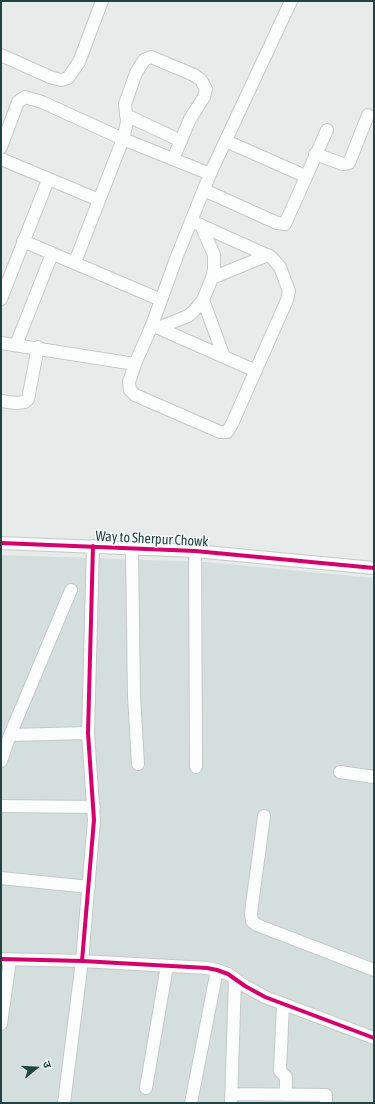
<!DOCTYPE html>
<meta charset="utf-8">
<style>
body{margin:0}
#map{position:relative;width:375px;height:1104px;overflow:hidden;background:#e7eceb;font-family:"Asap Condensed","Noto Sans Devanagari",sans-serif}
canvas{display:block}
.frame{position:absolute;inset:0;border:2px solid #214341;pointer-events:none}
.north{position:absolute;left:16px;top:1048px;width:40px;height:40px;-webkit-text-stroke:3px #f6fbf9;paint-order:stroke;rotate:72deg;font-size:11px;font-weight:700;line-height:16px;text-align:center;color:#214341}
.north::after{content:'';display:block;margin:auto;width:14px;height:18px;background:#214341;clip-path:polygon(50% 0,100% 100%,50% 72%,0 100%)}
</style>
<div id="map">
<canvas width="375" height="1104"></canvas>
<div class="frame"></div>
<div class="north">उ</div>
</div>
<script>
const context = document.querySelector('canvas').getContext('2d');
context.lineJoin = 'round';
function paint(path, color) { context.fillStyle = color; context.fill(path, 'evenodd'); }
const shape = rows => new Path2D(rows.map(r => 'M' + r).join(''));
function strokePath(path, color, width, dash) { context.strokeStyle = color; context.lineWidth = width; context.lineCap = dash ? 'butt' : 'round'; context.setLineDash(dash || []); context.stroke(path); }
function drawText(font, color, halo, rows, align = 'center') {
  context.font = font + ' "Asap Condensed",sans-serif'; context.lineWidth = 3; context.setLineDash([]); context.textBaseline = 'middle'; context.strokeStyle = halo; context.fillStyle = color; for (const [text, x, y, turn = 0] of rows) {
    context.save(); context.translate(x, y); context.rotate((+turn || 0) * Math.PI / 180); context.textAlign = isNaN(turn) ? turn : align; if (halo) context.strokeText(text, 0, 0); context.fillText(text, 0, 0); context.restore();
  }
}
const built = shape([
 [1,555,206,562,374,578,374,1103,1,1103]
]);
const minor = shape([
 [1,55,50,77,61,80,68,78,79,62,102,1],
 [126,115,181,141],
 [226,141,305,176],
 [1,147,18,102,25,97,42,102,123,139,210,174],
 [315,154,343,164,349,163,368,115],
 [1,159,99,200],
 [204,190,277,223,285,224,327,130],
 [191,221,271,257,280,267,289,291,287,300,232,424,227,432,220,432,135,395,130,390,129,382,135,364,152,325,177,256,210,174,291,1],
 [23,241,161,300],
 [75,262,123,139,127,122,125,104,136,73,144,60,151,57,194,75,201,80,206,89,204,97,190,119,173,159],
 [212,278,268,255],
 [1,299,48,180],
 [203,300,224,357],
 [154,326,256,371],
 [158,328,188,316,193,312,203,300,212,278,214,270,214,255,201,225],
 [1,343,135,364],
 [16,345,52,254],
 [1,401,16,403,25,402,28,399,38,347],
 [1,543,195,551,374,568],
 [132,549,134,696,138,764],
 [195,551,196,767],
 [10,735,88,733],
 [1,761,10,735,71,590],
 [340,772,374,777],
 [1,806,94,807],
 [264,816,252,905,251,915,252,921,257,925,374,970],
 [1,878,89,887],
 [1,959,82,961,207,968,217,970,228,974,245,986,265,997,374,1038],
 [283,1004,280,1071,286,1077,286,1095],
 [1,1024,10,960],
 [146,1088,167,966],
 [231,1094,326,1095,326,1103],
 [64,1103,82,961,94,820,88,733,93,546],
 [191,1103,217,970],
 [231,1103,235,979]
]);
const cycleway = shape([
 [1,543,195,551,374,568],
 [1,959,82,961,207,968,217,970,228,974,245,986,265,997,374,1038],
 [82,961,94,820,88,733,93,546]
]);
const streetNames = [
 ["Way to Sherpur Chowk",152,539,3]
];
paint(built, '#d4dfdd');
strokePath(minor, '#c4c9c8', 14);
strokePath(minor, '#fbfcfc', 12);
strokePath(cycleway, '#d6006c', 4);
drawText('14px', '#214341', '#f6fbf9', streetNames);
</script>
